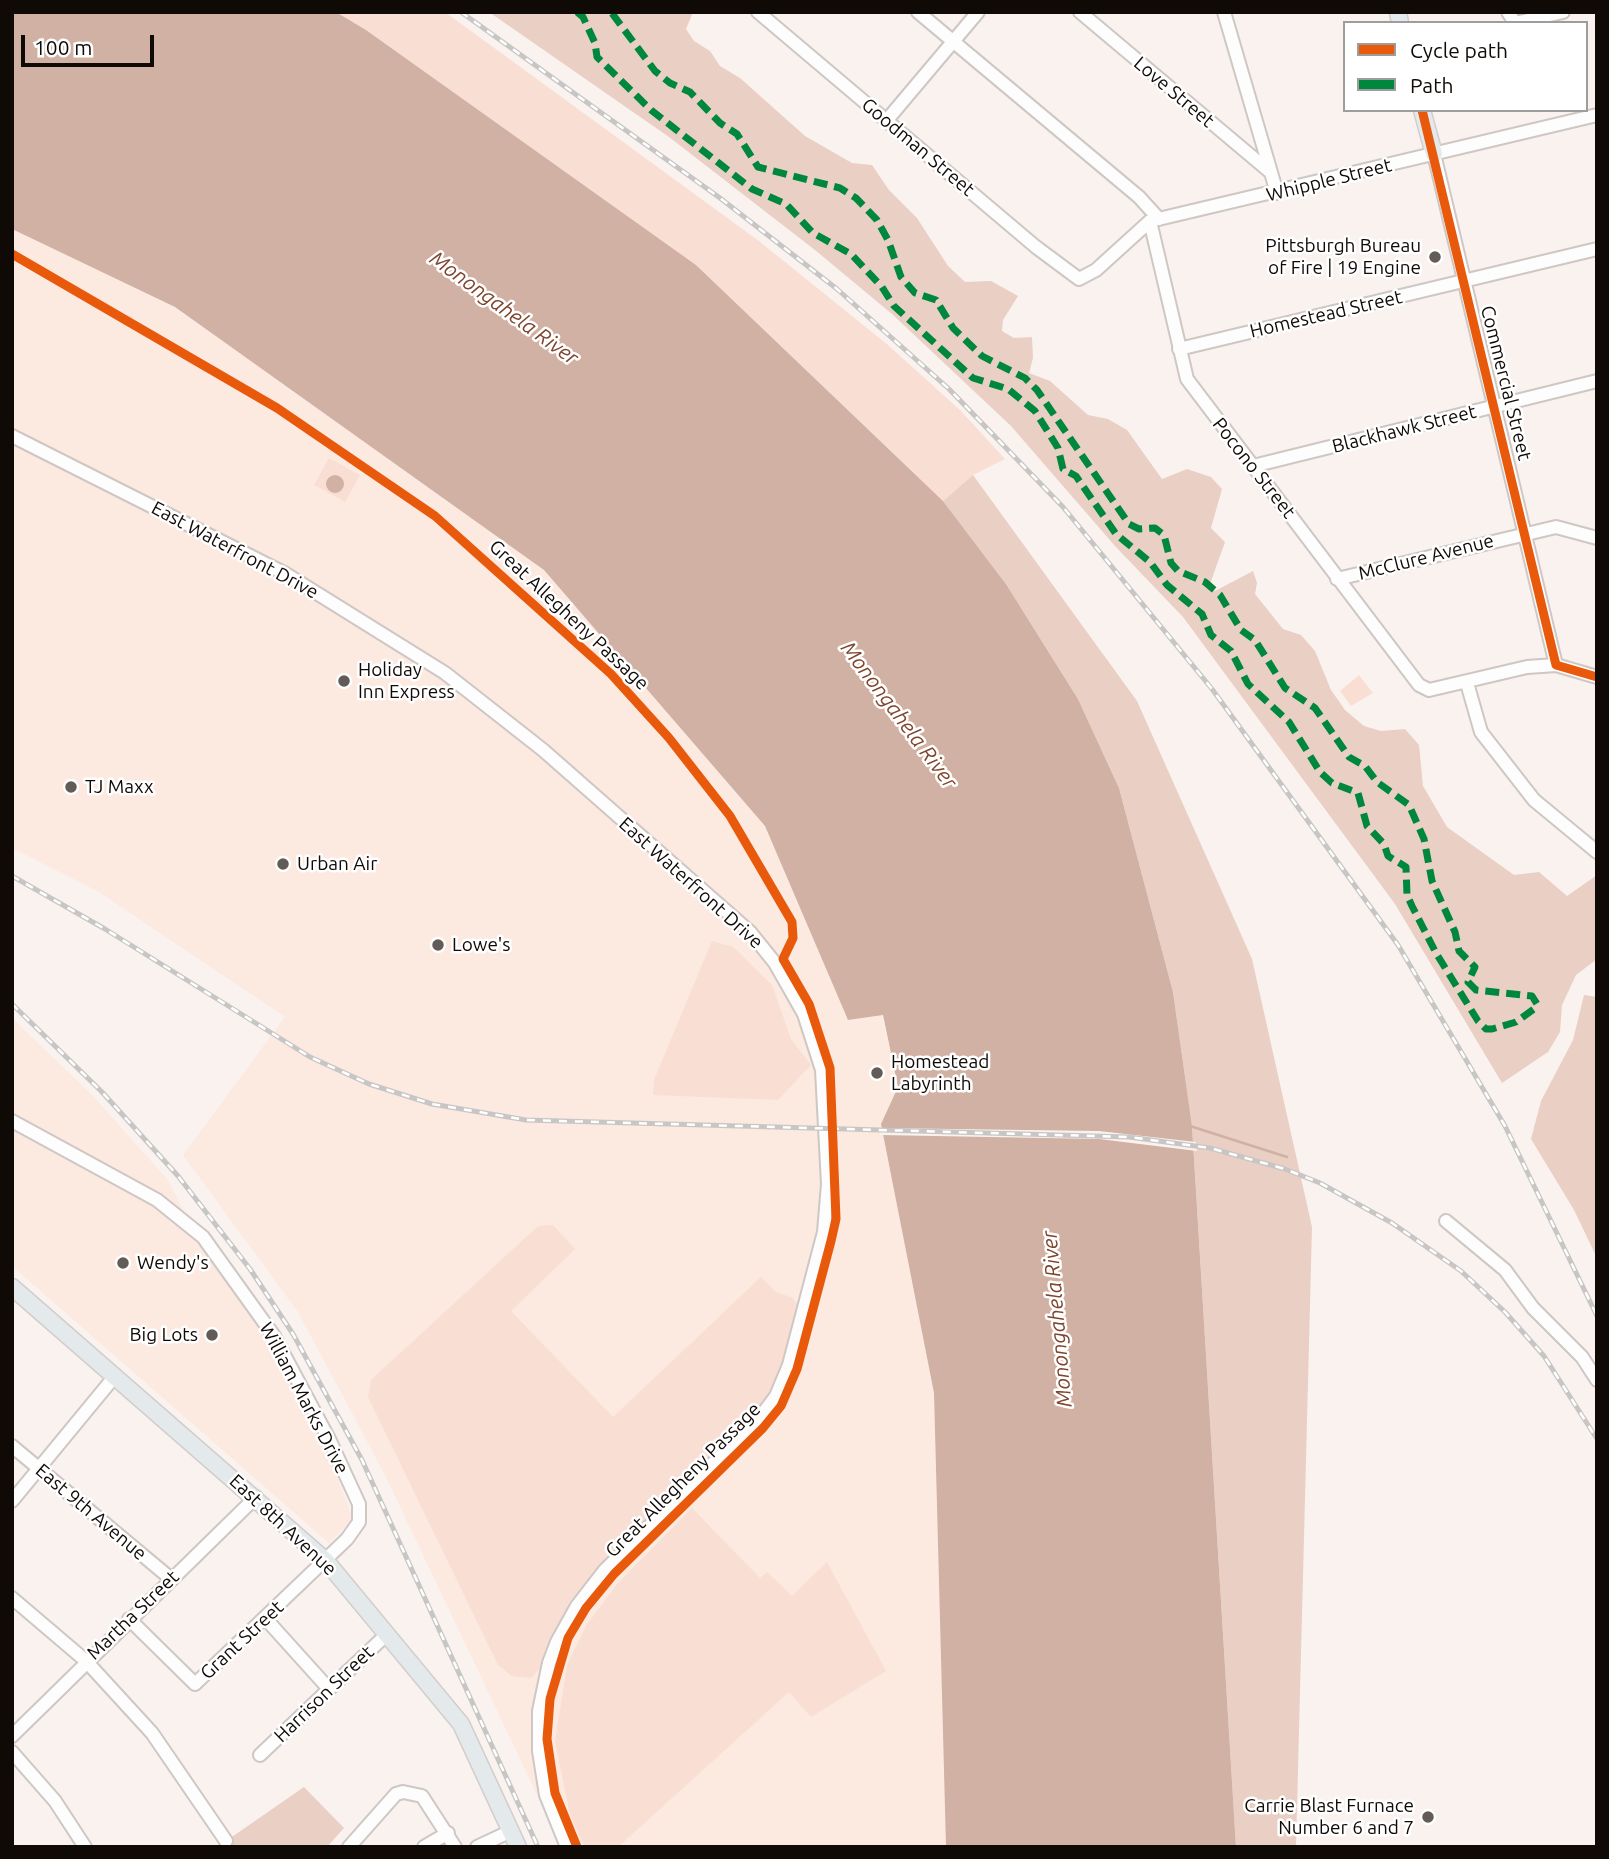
<!DOCTYPE html>
<style>
body{margin:0}
#map{position:relative;width:1609px;height:1859px;overflow:hidden;background:#faf2ef;font-family:Ubuntu,sans-serif}
canvas{display:block}
.frame{position:absolute;inset:0;border:14px solid #100a07;pointer-events:none}
.legend{position:absolute;left:1343px;top:21px;width:245px;height:91px;box-sizing:border-box;background:#fff;border:2px solid #9f9d9c;margin:0;padding:9px 12px;list-style:none;font-size:21px;color:#100a07}
.legend li{display:flex;align-items:center;gap:14px;height:35px}
.legend b{width:35px;border:2px solid #9f9d9c}
.scale{position:absolute;left:21px;top:35px;width:133px;height:32px;box-sizing:border-box;border:4px solid #100a07;border-top:0;padding-left:9px;font-size:21px;line-height:24px;white-space:nowrap;color:#100a07;-webkit-text-stroke:5px #fff;paint-order:stroke}
</style>
<div id="map">
<canvas width="1609" height="1859"></canvas>
<div class="frame"></div>
<ul class="legend">
<li><b style="height:9px;background:#e8590c"></b>Cycle path</li>
<li><b style="height:9px;background:#00873e"></b>Path</li>
</ul>
<div class="scale">100 m</div>
</div>
<script>
const context = document.querySelector('canvas').getContext('2d');
context.lineJoin = 'round';
function paint(path, color) { context.fillStyle = color; context.fill(path, 'evenodd'); }
const shape = rows => new Path2D(rows.map(r => 'M' + r).join(''));
function strokePath(path, color, width, dash) { context.strokeStyle = color; context.lineWidth = width; context.lineCap = dash ? 'butt' : 'round'; context.setLineDash(dash || []); context.stroke(path); }
function drawText(font, color, halo, rows, align = 'center') {
  context.font = font + ' Ubuntu,sans-serif'; context.lineWidth = 5; context.setLineDash([]); context.textBaseline = 'middle'; context.strokeStyle = halo; context.fillStyle = color; for (const [text, x, y, turn = 0] of rows) {
    context.save(); context.translate(x, y); context.rotate((+turn || 0) * Math.PI / 180); context.textAlign = isNaN(turn) ? turn : align; if (halo) context.strokeText(text, 0, 0); context.fillText(text, 0, 0); context.restore();
  }
}
const built = shape([
 [12,229,175,307,544,570,765,826,848,1020,882,1015,898,1087,881,1124,934,1393,946,1847,562,1847,384,1473,298,1312,183,1155,285,1017,99,892,12,848],
 [12,1018,93,1096,167,1179,200,1242,270,1339,327,1450,353,1519,329,1543,12,1266]
]);
const green = shape([
 [336,12,445,12,759,241,888,345,960,410,1005,459,973,475,943,501,696,265,366,30],
 [329,458,360,475,345,502,314,485],
 [1359,675,1373,693,1351,706,1340,691],
 [712,941,733,947,772,985,791,1039,811,1065,778,1100,653,1095,654,1080],
 [553,1225,575,1249,511,1311,613,1417,761,1277,776,1292,793,1298,799,1307,778,1383,760,1411,594,1572,570,1601,542,1666,531,1678,512,1676,498,1665,368,1397,371,1380,538,1226],
 [692,1508,760,1578,767,1572,792,1596,827,1562,886,1671,811,1717,789,1692,618,1847,585,1847,570,1815,555,1741,567,1665,586,1626,617,1584]
]);
const forest = shape([
 [489,12,693,12,686,29,694,41,710,51,720,66,740,78,805,136,852,163,872,165,889,190,917,218,948,266,965,282,991,281,1018,296,1003,320,1002,331,1014,338,1032,337,1033,358,1029,373,1050,381,1088,415,1108,419,1127,430,1162,479,1187,469,1211,477,1222,489,1211,528,1225,542,1210,584,1215,591,1253,571,1257,583,1255,594,1283,629,1301,635,1315,651,1331,690,1345,710,1364,726,1381,731,1405,729,1419,745,1423,786,1447,827,1514,875,1539,872,1567,896,1597,875,1597,959,1576,975,1562,1005,1560,1032,1548,1052,1502,1083,1395,904,1183,617,1115,546,1011,426,892,314,815,250,669,137],
 [973,475,1137,701,1252,959,1312,1227,1296,1847,1236,1847,1192,1126,1173,992,1119,788,1078,699,1006,584,943,501],
 [1584,995,1597,997,1597,1258,1574,1210,1531,1139,1541,1101,1573,1040],
 [304,1787,344,1828,327,1847,213,1847,226,1841]
]);
const water = shape([
 [12,12,336,12,366,30,696,265,943,501,1006,584,1078,699,1119,788,1173,992,1192,1126,1236,1847,946,1847,934,1393,881,1124,898,1087,883,1015,848,1020,765,826,544,570,175,307,12,229],
 '326 484a9 9 0 1 1 18 0a9 9 0 1 1-18 0Z'
]);
const pier = shape([
 [879,1128,1099,1131,1196,1142,1197,1151,1099,1139,880,1135]
]);
const stream = shape([
 [1190,1126,1287,1157]
]);
const minor = shape([
 [758,12,1036,247,1079,279,1096,270,1150,221,1597,115],
 [918,12,1139,197,1159,219],
 [1080,12,1269,171],
 [1224,12,1277,193],
 [1508,12,1515,23,1563,12],
 [887,120,978,12],
 [1434,154,1556,665],
 [1150,221,1187,379,1419,685,1429,690,1527,667,1556,665,1597,677],
 [1179,349,1597,249],
 [12,436,286,574,445,673,543,750,750,932,775,963,804,1014,822,1070,828,1184,824,1232,789,1365,776,1396,761,1416,605,1570,577,1606,557,1642,549,1663,539,1711,539,1751,546,1795,567,1847],
 [1253,466,1597,381],
 [1337,579,1556,527,1597,538],
 [1467,683,1481,732,1534,800,1597,852],
 [12,1121,157,1200,203,1237,274,1336,330,1441,359,1504,359,1522,347,1539,195,1684,129,1619],
 [1446,1221,1505,1270,1533,1308,1582,1357,1597,1380],
 [12,1446,170,1578],
 [12,1501,115,1376],
 [12,1598,86,1661,152,1733,226,1841],
 [265,1618,329,1689],
 [12,1736,256,1497],
 [12,1752,55,1801,85,1847],
 [260,1755,387,1634],
 [349,1847,396,1794,403,1792,422,1796,455,1847],
 [424,1847,448,1833],
 [477,1847,511,1831]
]);
const major = shape([
 [1398,12,1400,23],
 [1422,110,1434,154],
 [12,1287,326,1561,461,1724,518,1847]
]);
const rail = shape([
 [461,12,720,198,837,289,949,389,1063,507,1212,689,1398,945,1505,1126,1597,1316],
 [12,876,105,929,310,1057,369,1084,432,1104,526,1120,1129,1137,1210,1148,1285,1169,1320,1183,1392,1223,1461,1271,1505,1312,1544,1356,1597,1439],
 [12,1004,102,1092,178,1176,250,1269,293,1334,362,1460,538,1847]
]);
const quiet = shape([
 [577,12,583,17,595,43,597,57,651,110,752,189,786,204,813,233,851,254,882,287,894,306,973,378,1008,389,1035,411,1058,448,1063,469,1076,476,1116,534,1150,562,1167,585,1202,614,1211,635,1231,651,1248,684,1289,722,1320,772,1332,783,1358,793,1367,826,1384,844,1388,856,1406,867,1407,895,1412,906,1436,953,1478,1021,1486,1029,1492,1029,1516,1022,1534,1009,1537,1004,1532,996,1476,990,1468,982,1475,967,1459,951,1455,932,1432,881,1424,839,1409,805,1377,782,1365,766,1349,757,1315,708,1285,688,1255,640,1241,630,1220,595,1205,582,1178,571,1171,563,1164,535,1155,528,1139,529,1129,524,1037,390,1025,378,982,356,953,328,936,300,915,293,901,277,888,240,877,220,856,198,840,188,758,167,737,134,720,123,690,92,670,83,655,71,611,12]
]);
const cycleway = shape([
 [1422,110,1556,665,1597,677],
 [12,254,277,408,435,516,611,674,669,738,730,816,792,922,793,938,783,959,809,1004,830,1068,836,1219,831,1241,797,1369,781,1406,763,1428,614,1574,586,1608,568,1638,550,1699,547,1739,555,1793,577,1847]
]);
const markers = [
 [1435,257,7,"#625b58"],
 [344,681,7,"#625b58"],
 [71,787,7,"#625b58"],
 [283,864,7,"#625b58"],
 [438,945,7,"#625b58"],
 [877,1073,7,"#625b58"],
 [123,1263,7,"#625b58"],
 [212,1335,7,"#625b58"],
 [1428,1817,7,"#625b58"]
];
const streetNames = [
 ["Love Street",1174,92,40],
 ["Goodman Street",918,147,40],
 ["Whipple Street",1329,180,-14],
 ["Homestead Street",1326,314,-13],
 ["Commercial Street",1506,383,76],
 ["Blackhawk Street",1404,429,-14],
 ["Pocono Street",1254,468,52],
 ["East Waterfront Drive",235,550,28],
 ["McClure Avenue",1426,557,-14],
 ["Great Allegheny Passage",569,615,43],
 ["East Waterfront Drive",691,883,42],
 ["William Marks Drive",304,1398,62],
 ["Great Allegheny Passage",683,1480,-45],
 ["East 9th Avenue",91,1512,40],
 ["East 8th Avenue",283,1525,43],
 ["Martha Street",133,1615,-44],
 ["Grant Street",242,1640,-43],
 ["Harrison Street",324,1694,-44]
];
const poiNames = [
 ["Pittsburgh Bureau",1421,246,"right"],
 ["of Fire | 19 Engine",1421,268,"right"],
 ["Holiday",358,670],
 ["Inn Express",358,692],
 ["TJ Maxx",85,787],
 ["Urban Air",297,864],
 ["Lowe's",452,945],
 ["Homestead",891,1062],
 ["Labyrinth",891,1084],
 ["Wendy's",137,1263],
 ["Big Lots",198,1335,"right"],
 ["Carrie Blast Furnace",1414,1806,"right"],
 ["Number 6 and 7",1414,1828,"right"]
];
const waterNames = [
 ["Monongahela River",504,308,36],
 ["Monongahela River",899,715,53],
 ["Monongahela River",1057,1319,-95]
];
paint(built, '#fce9e0');
paint(green, '#f9dfd3');
paint(forest, '#eacfc4');
paint(water, '#d0b1a3');
paint(pier, '#faf2ef');
strokePath(stream, '#d0b1a3', 2.5);
strokePath(minor, '#cec7c3', 16);
strokePath(major, '#d2cecd', 19);
strokePath(minor, '#fefdfd', 12);
strokePath(major, '#e4eaec', 16);
strokePath(rail, '#c8c6c5', 5);
strokePath(rail, '#fff', 2.5, [8]);
strokePath(quiet, '#00873e', 7, [14, 7]);
strokePath(cycleway, '#e8590c', 9);
for (const [x, y, r, color] of markers) { const dot = new Path2D(); dot.arc(x, y, r, 0, 2 * Math.PI); context.fillStyle = color; context.fill(dot); strokePath(dot, '#fff', 2.5); }
drawText('19px', '#100a07', '#fff', streetNames);
drawText('19px', '#100a07', '#fff', poiNames, 'left');
drawText('italic 21px', '#7e452c', '#fff', waterNames);
</script>
